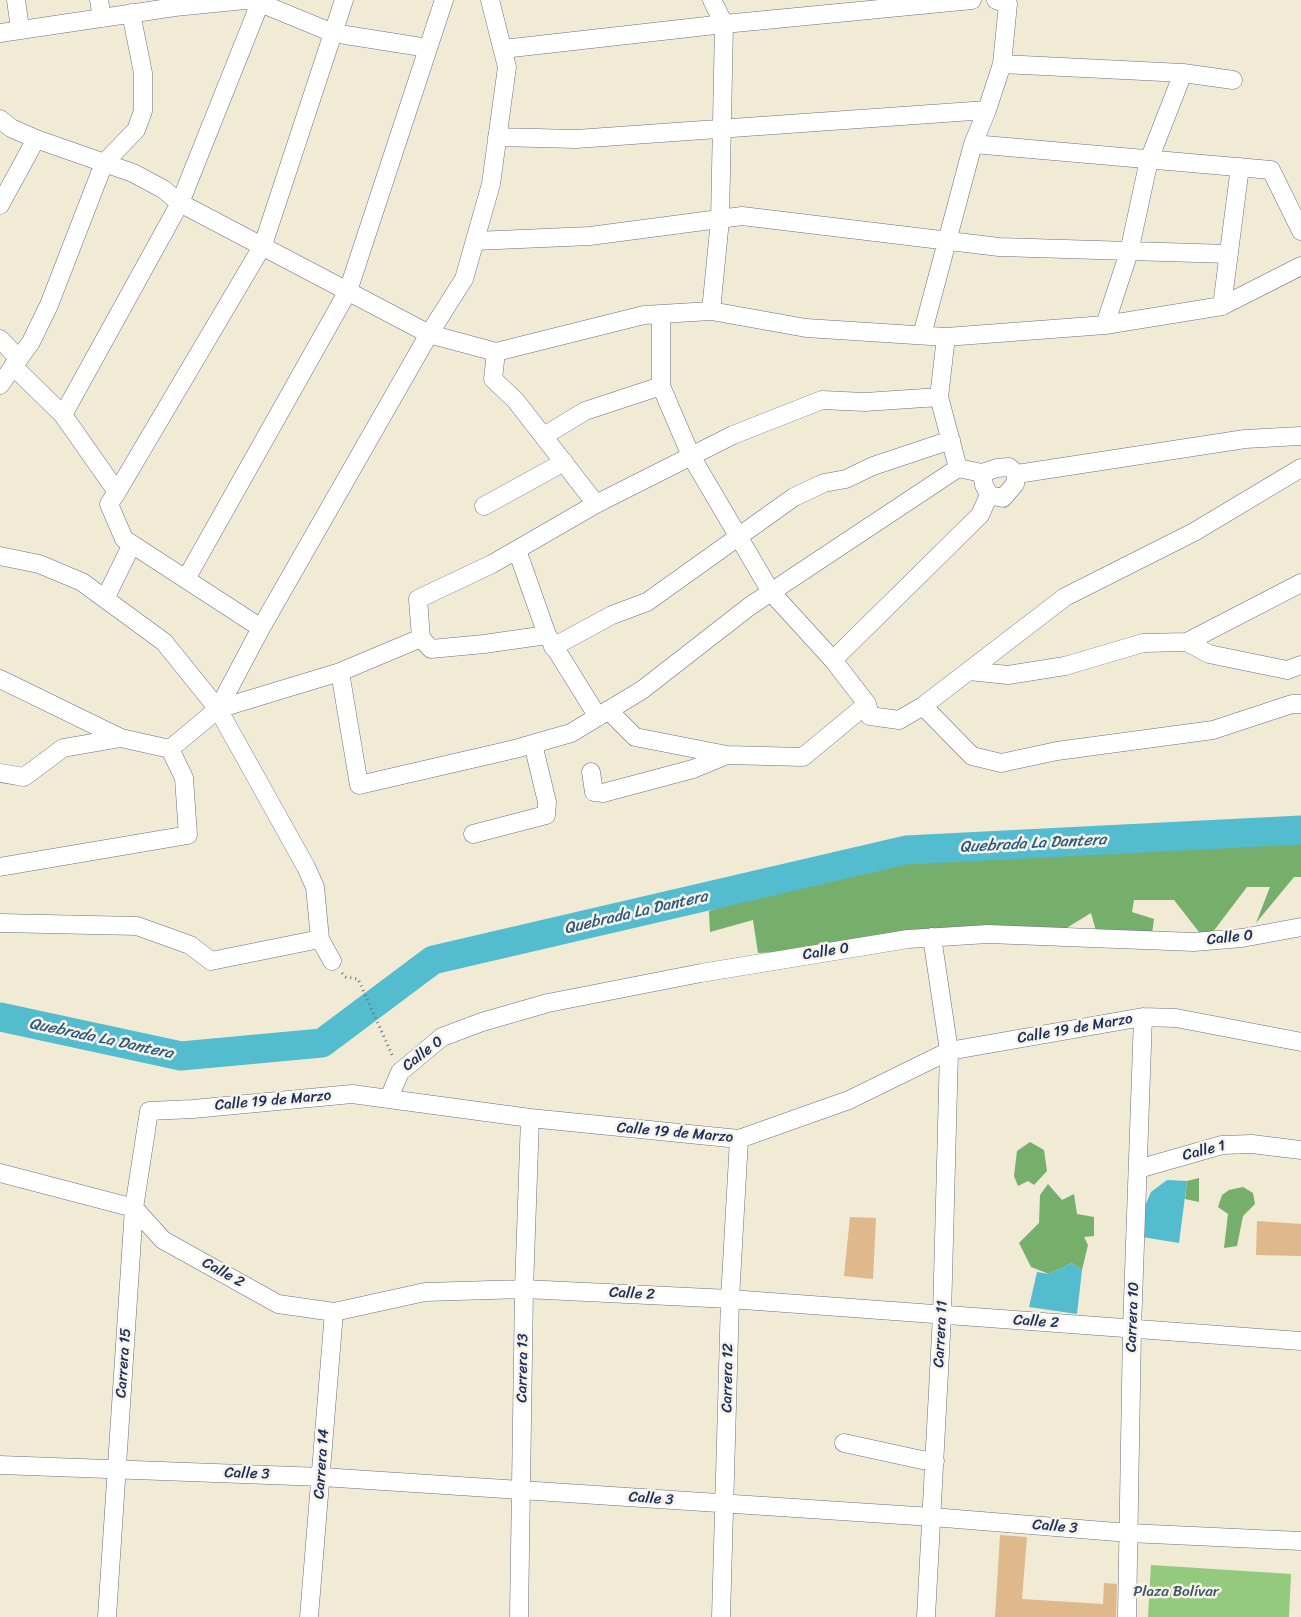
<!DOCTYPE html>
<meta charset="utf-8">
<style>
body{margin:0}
canvas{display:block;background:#f1ead4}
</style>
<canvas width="1301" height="1617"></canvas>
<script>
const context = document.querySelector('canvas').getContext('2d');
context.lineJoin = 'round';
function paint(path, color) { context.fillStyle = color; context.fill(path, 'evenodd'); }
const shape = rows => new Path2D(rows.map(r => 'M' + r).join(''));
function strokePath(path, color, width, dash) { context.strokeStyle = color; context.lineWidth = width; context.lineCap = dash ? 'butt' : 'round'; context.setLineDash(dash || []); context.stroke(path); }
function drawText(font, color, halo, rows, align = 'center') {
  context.font = font + ' Sriracha,sans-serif'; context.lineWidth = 5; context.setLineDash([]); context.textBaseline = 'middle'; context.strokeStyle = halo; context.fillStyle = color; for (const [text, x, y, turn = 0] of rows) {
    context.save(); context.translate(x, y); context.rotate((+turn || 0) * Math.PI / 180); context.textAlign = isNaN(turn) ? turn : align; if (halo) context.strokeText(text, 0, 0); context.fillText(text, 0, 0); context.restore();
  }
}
const green = shape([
 [1151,1565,1291,1574,1289,1617,1148,1617]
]);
const forest = shape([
 [1301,830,1301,877,1294,877,1256,923,1270,887,1247,887,1206,941,1174,900,1134,900,1132,912,1154,919,1151,941,1098,938,1091,913,1055,935,758,953,753,920,710,932,709,911,906,850],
 [1030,1142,1044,1150,1047,1171,1034,1185,1028,1181,1018,1186,1014,1176,1017,1151],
 [1199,1178,1199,1202,1185,1199,1187,1181],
 [1048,1184,1062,1200,1074,1194,1077,1214,1094,1217,1094,1236,1084,1237,1088,1245,1082,1270,1072,1263,1049,1274,1031,1267,1019,1243,1039,1223,1040,1195],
 [1243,1187,1253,1193,1255,1204,1243,1216,1237,1246,1224,1248,1228,1214,1218,1207,1222,1195,1229,1190]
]);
const water = shape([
 [1167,1180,1187,1181,1179,1243,1142,1237,1145,1206,1151,1192],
 [1072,1263,1082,1270,1077,1314,1029,1307,1037,1272,1049,1274]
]);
const river = shape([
 [0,1017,181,1056,322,1043,433,960,906,850,1301,830]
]);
const building = shape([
 [850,1217,876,1218,873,1279,844,1276],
 [1257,1221,1301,1224,1301,1256,1256,1255],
 [1000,1535,1027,1537,1022,1599,1103,1604,1104,1583,1117,1584,1116,1617,995,1617]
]);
const path = shape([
 [342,973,346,977,358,979,393,1057]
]);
const minor = shape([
 [16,0,20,29],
 [99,0,102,18],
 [0,33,175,7,245,0,260,3,333,33,428,48],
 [503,49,724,24,972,0],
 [1002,64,1183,73,1233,80],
 [0,119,11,128,36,139,0,205],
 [497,137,576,139,987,110],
 [36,139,133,173,163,189,180,203,429,334,496,352,644,315,711,311,806,328,946,337,1105,325,1222,306,1301,266],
 [973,144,1271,170,1301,231],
 [475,241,590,236,742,216,999,247,1229,254],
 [1222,306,1240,167],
 [711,311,720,220,724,24,712,0],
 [661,314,661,386,691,456,771,592,833,660],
 [1105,325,1129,252,1149,160,1183,73],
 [922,335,973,144,987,110,1002,64,1008,4,996,0],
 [946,337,939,397,958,468],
 [0,339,19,359],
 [496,352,493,379,516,401,596,504,492,564,418,599,421,638,340,672,359,785,515,749,571,733,642,690,750,606,958,468,982,473,984,485,989,495],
 [13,366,63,415,117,492,109,504,124,539,261,628],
 [0,385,31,342,49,305,104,163,136,130,143,111,143,73,131,13],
 [63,415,180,203,260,3],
 [544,436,585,411,661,386],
 [982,473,997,468,1009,467,1017,474,1245,439,1301,436],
 [117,492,263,245,344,0],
 [989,495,1003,498,1015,484,1017,474],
 [596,504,733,435,822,400,865,402,939,397],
 [484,506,564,462],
 [517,550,547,635,598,717],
 [0,556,39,564,82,582,164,642,218,709,261,628,429,334,464,279,491,184,507,67,490,0],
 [186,579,348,291,444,0],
 [105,599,132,544],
 [421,638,431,649,484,644,547,635],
 [1187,642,1209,654,1287,670,1301,665],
 [553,647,612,615,647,602,794,497,824,483,846,479,873,466,951,440],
 [969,671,1008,675,1065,666,1143,643,1187,642,1301,583],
 [0,679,121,738,170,749,218,709,340,672],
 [867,704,870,716,899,720,923,706,1065,597,1194,532,1301,468],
 [923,706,972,756,1001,763,1057,751,1213,730,1292,704,1301,704],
 [218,709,306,867,315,887,320,939],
 [608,710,635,737,727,755,803,757,867,704,833,660,980,515,989,495],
 [591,772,594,792,603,793,693,769,727,755],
 [0,773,24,777,63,748,121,738],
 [473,834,546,815,547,802,533,744],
 [0,867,188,835,184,778,170,749],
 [0,923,137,926,190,945,211,961,320,939,332,961],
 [389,1098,400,1072,442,1037,482,1022,548,1003,701,973,908,939,988,934,1194,942,1242,938,1301,927],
 [1138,1169,1222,1145,1252,1144,1301,1150],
 [0,1173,134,1208,163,1240,278,1304,334,1312,425,1292,524,1289,730,1299,1301,1341],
 [844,1443,922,1460,935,1461],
 [0,1465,322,1477,932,1517,1129,1533,1301,1541],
 [107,1617,134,1208,149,1111,193,1109,352,1094,530,1118,739,1139,849,1100,949,1051,1143,1017,1176,1018,1301,1042],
 [309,1617,334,1312],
 [519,1617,524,1289,530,1118],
 [721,1617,730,1299,739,1139],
 [926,1617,942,1315,949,1051,932,937],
 [1127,1617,1132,1329,1143,1017]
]);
const streetNames = [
 ["Calle 0",1230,938,-6],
 ["Calle 0",826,952,-9],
 ["Calle 19 de Marzo",1075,1029,-10],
 ["Calle 0",423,1054,-38],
 ["Calle 19 de Marzo",273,1101,-5],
 ["Calle 19 de Marzo",675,1133,5],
 ["Calle 1",1204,1151,-14],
 ["Calle 2",223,1273,29],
 ["Calle 2",632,1294,3],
 ["Carrera 10",1133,1317,-88],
 ["Calle 2",1036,1322,4],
 ["Carrera 11",941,1334,-87],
 ["Carrera 15",124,1363,-86],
 ["Carrera 13",523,1368,-89],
 ["Carrera 12",728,1378,-89],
 ["Carrera 14",322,1464,-86],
 ["Calle 3",247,1474,2],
 ["Calle 3",651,1499,4],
 ["Calle 3",1055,1527,5]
];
const parkNames = [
 ["Plaza Bolívar",1176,1592]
];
const waterNames = [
 ["Quebrada La Dantera",1033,844,-3],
 ["Quebrada La Dantera",636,913,-13],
 ["Quebrada La Dantera",101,1039,12]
];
paint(green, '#93ca7d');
paint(forest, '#76ae6c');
paint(water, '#53bdcf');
strokePath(river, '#53bdcf', 29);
paint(building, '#dfb88b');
strokePath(minor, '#667087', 19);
strokePath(path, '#667087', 3, [1, 4]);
strokePath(minor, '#fff', 18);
drawText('15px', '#1b2f5e', '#f7f3e8', streetNames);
drawText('15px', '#395666', '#f7f3e8', parkNames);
drawText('italic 16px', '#2c5a80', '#f7f3e8', waterNames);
</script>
